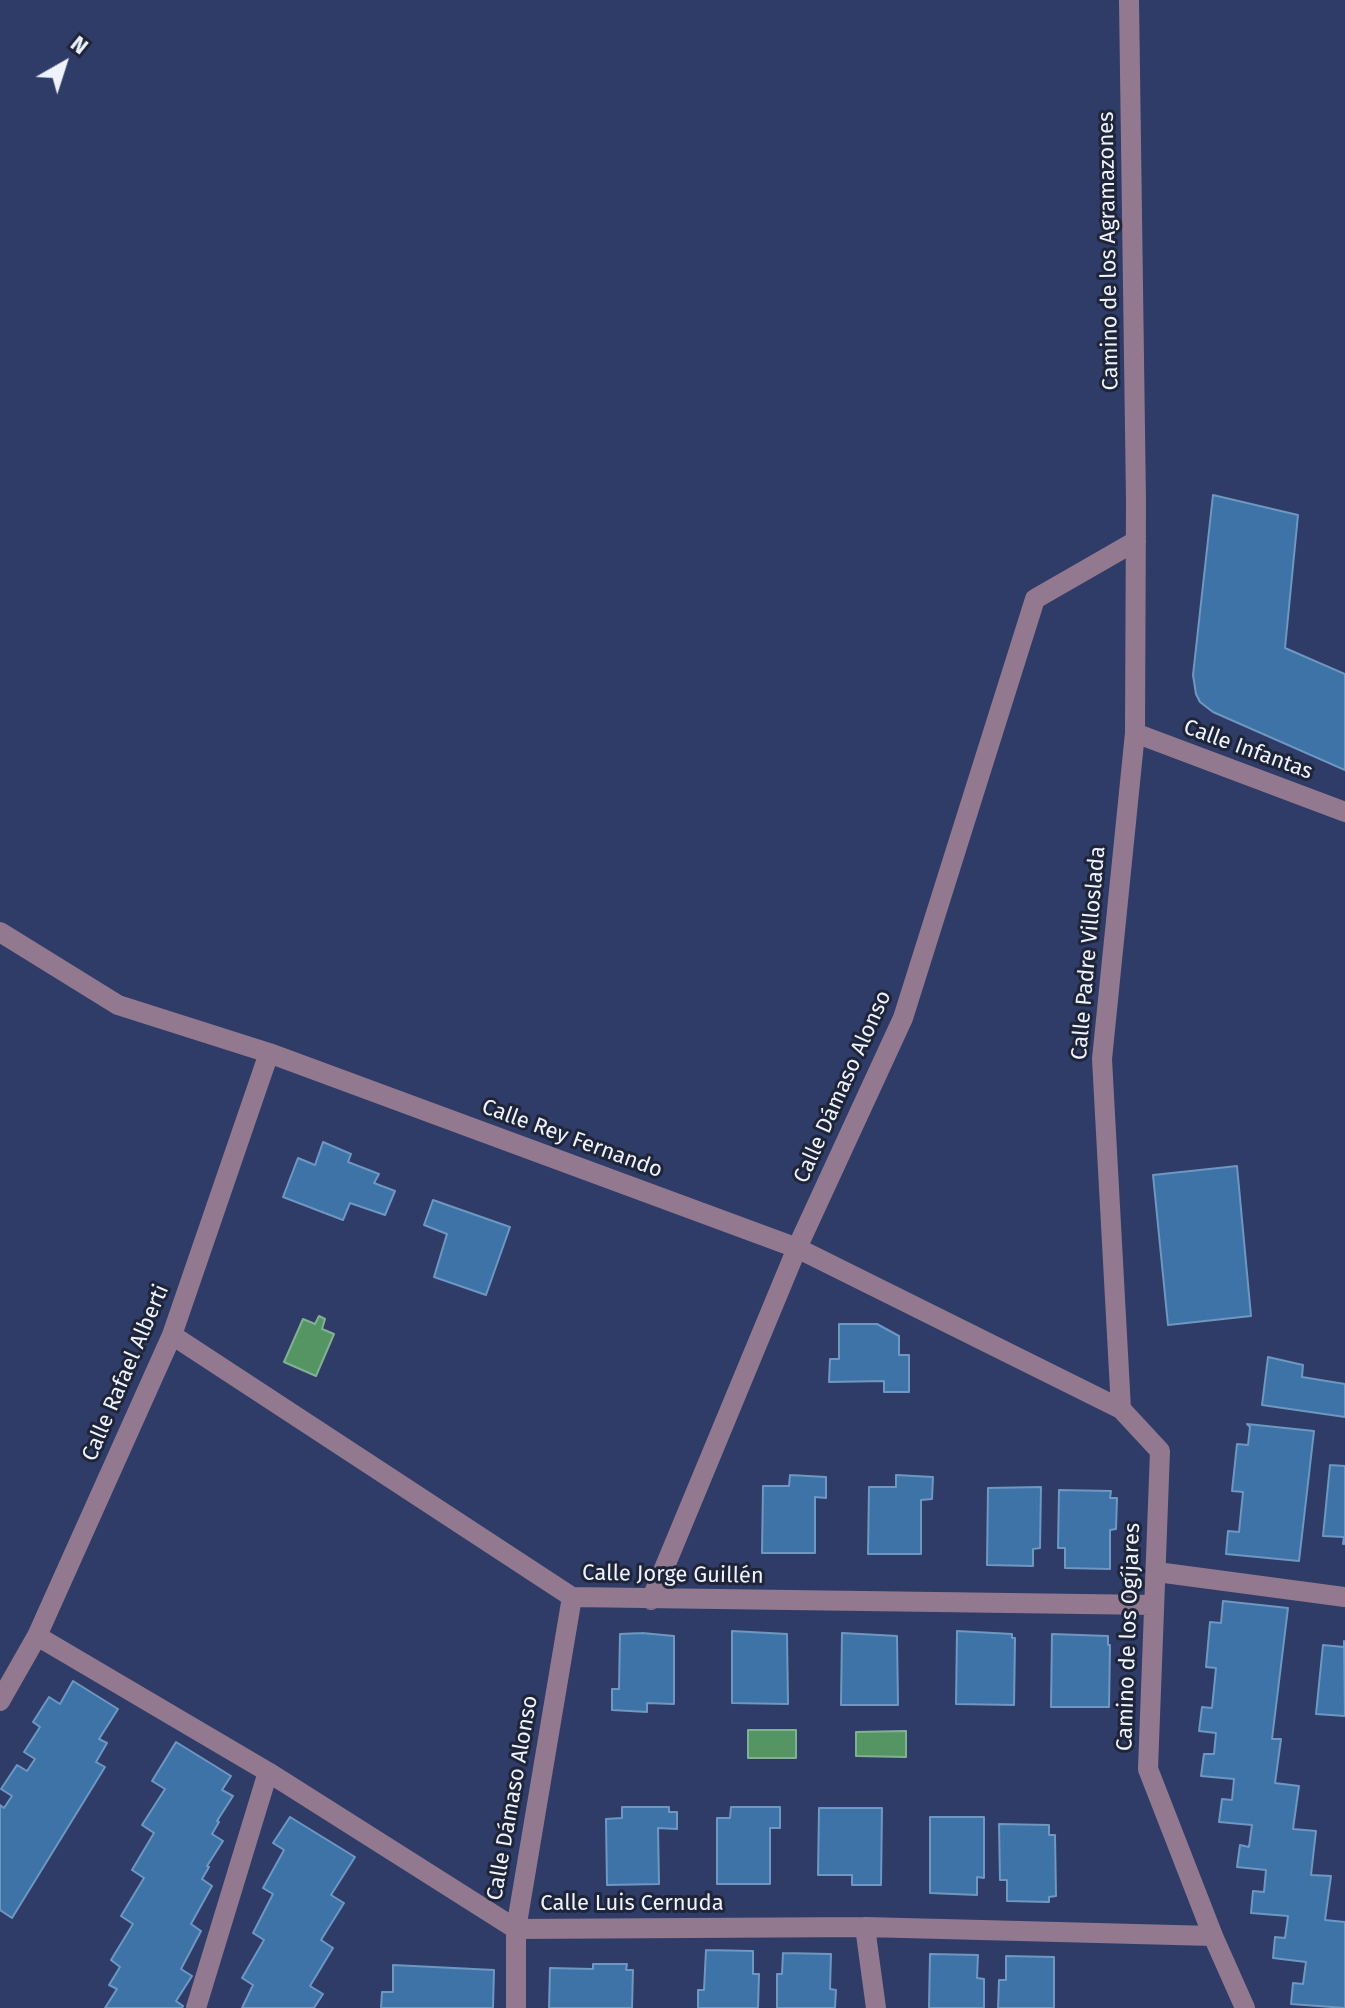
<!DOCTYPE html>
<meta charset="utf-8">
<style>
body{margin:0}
#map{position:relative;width:1345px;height:2008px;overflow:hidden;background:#2f3c68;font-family:"Fira Sans",sans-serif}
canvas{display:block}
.north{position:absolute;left:24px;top:24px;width:80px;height:80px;-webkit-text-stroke:6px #1f2539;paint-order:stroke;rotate:39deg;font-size:22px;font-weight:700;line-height:32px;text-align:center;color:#eff3fe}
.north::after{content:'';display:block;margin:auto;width:28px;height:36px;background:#eff3fe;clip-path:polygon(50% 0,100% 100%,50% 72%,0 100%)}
</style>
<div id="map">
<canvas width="1345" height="2008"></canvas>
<div class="north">N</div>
</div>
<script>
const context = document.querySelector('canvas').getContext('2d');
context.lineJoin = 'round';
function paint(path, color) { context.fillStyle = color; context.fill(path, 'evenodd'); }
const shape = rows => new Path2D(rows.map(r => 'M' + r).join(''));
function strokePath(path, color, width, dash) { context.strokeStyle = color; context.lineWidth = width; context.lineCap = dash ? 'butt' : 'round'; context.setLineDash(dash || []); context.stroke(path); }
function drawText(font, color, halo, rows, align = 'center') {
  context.font = font + ' "Fira Sans",sans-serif'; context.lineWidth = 6; context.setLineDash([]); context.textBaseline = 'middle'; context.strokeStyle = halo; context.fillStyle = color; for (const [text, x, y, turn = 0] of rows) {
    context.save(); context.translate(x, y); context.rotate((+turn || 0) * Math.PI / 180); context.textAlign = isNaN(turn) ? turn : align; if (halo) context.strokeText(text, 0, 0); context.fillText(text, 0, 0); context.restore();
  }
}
const water = shape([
 [319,1316,325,1319,322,1329,334,1334,316,1376,284,1362,303,1319,315,1324,319,1316],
 [748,1730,796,1730,796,1758,748,1758,748,1730],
 [906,1731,906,1757,856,1756,856,1732,906,1731]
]);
const building = shape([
 [1213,495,1298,515,1285,648,1345,674,1345,770,1213,712,1200,702,1196,694,1193,675,1213,495],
 [323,1142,351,1154,348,1162,379,1174,374,1183,395,1191,385,1215,350,1203,343,1220,283,1197,298,1158,315,1165,323,1142],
 [1237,1166,1251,1316,1168,1325,1153,1175,1237,1166],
 [433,1200,510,1227,486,1295,434,1277,447,1234,424,1225,433,1200],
 [839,1324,877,1324,899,1336,899,1355,909,1355,909,1392,884,1392,884,1381,829,1382,830,1359,839,1359,839,1324],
 [1268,1357,1303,1365,1302,1377,1345,1384,1345,1417,1262,1405,1268,1357],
 [1247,1424,1314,1431,1299,1561,1226,1554,1228,1531,1239,1532,1243,1492,1232,1491,1237,1444,1248,1445,1250,1427,1247,1424],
 [1330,1465,1345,1466,1345,1544,1343,1544,1344,1537,1323,1536,1330,1465],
 [790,1475,826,1477,826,1498,815,1497,815,1553,762,1553,763,1486,789,1486,790,1475],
 [896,1475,933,1477,932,1499,921,1500,921,1554,868,1554,869,1487,896,1487,896,1475],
 [1041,1487,1040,1548,1033,1549,1033,1566,987,1565,988,1488,1041,1487],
 [1059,1490,1111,1491,1110,1498,1117,1498,1116,1529,1110,1530,1110,1569,1065,1568,1065,1548,1058,1548,1059,1490],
 [1223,1601,1288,1608,1272,1739,1281,1739,1275,1783,1299,1786,1293,1829,1316,1831,1311,1875,1331,1876,1325,1920,1345,1922,1345,2008,1291,2004,1293,1983,1303,1984,1306,1962,1273,1958,1275,1937,1285,1938,1288,1916,1251,1913,1253,1891,1264,1892,1266,1870,1237,1867,1240,1845,1249,1847,1252,1825,1219,1822,1222,1799,1232,1800,1234,1779,1201,1776,1204,1754,1214,1754,1216,1733,1199,1731,1202,1707,1212,1708,1216,1668,1206,1667,1210,1622,1221,1623,1223,1601],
 [732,1631,787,1634,788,1704,732,1703,732,1631],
 [957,1631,1012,1634,1012,1638,1015,1638,1014,1705,956,1704,957,1631],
 [642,1633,674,1636,674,1704,647,1703,647,1712,612,1710,612,1689,619,1689,620,1634,642,1633],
 [842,1633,897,1636,898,1705,841,1705,842,1633],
 [1052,1634,1108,1636,1108,1645,1110,1645,1109,1707,1051,1707,1052,1634],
 [1344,1641,1345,1716,1316,1714,1323,1645,1344,1647,1344,1641],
 [73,1681,118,1709,99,1739,107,1743,96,1762,105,1767,12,1918,0,1910,0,1805,4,1808,12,1796,1,1789,17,1765,27,1771,35,1759,24,1752,40,1727,33,1722,49,1697,60,1704,73,1681],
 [176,1742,231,1776,222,1790,233,1796,217,1821,219,1822,212,1834,223,1841,207,1866,209,1867,202,1879,212,1886,191,1924,201,1931,181,1969,192,1976,176,2001,183,2006,182,2008,105,2008,117,1989,109,1985,120,1967,111,1960,133,1924,121,1916,144,1878,132,1870,154,1833,142,1825,165,1789,152,1781,176,1742],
 [622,1807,669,1807,669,1812,677,1812,677,1829,658,1828,659,1884,607,1885,606,1819,622,1818,622,1807],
 [731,1807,780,1807,780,1828,770,1828,770,1884,717,1884,717,1818,730,1818,731,1807],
 [819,1808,882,1808,881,1885,852,1885,852,1875,818,1875,819,1808],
 [290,1817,355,1857,331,1895,344,1903,321,1940,333,1948,310,1986,323,1994,314,2008,242,2008,253,1985,242,1978,264,1940,253,1933,273,1894,263,1888,284,1850,273,1843,290,1817],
 [930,1817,984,1817,984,1878,977,1877,977,1895,930,1893,930,1817],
 [999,1824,1049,1825,1049,1835,1055,1835,1056,1896,1049,1897,1049,1902,1007,1901,1007,1880,1000,1880,999,1824],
 [706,1950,753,1951,753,1974,759,1974,758,2008,698,2008,698,1990,704,1990,706,1950],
 [783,1953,831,1954,830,1989,836,1990,835,2008,777,2008,777,1974,782,1974,783,1953],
 [930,1954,978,1955,977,1978,984,1979,984,2008,929,2008,930,1954],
 [1006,1956,1054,1957,1054,2008,998,2008,999,1980,1006,1980,1006,1956],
 [593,1964,627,1964,626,1970,633,1970,632,2008,549,2008,550,1968,593,1969,593,1964],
 [393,1965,494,1970,493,2008,381,2008,382,1992,393,1992,393,1965]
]);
const minor = shape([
 [1135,733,1345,812],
 [0,932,118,1005,269,1053,797,1248,1121,1409,1160,1451,1148,1769,1213,1936,1245,2008],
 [172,1335,572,1597,1154,1605],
 [1121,1409,1102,1059,1135,733,1136,501,1129,0],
 [1157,1572,1345,1597],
 [651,1600,797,1248,903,1018,1035,599,1136,541],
 [37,1636,268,1772,516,1929,865,1927,1213,1936],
 [0,1701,37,1636,172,1335,269,1053],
 [865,1927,876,2008],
 [196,2008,268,1772],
 [516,2008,516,1929,572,1597]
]);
const streetNames = [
 ["Camino de los Agramazones",1109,251,-91],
 ["Calle Infantas",1248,750,20],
 ["Calle Padre Villoslada",1089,953,-85],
 ["Calle Dámaso Alonso",843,1087,-66],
 ["Calle Rey Fernando",572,1139,20],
 ["Calle Rafael Alberti",126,1373,-67],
 ["Calle Jorge Guillén",673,1575,1],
 ["Camino de los Ogíjares",1129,1637,-88],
 ["Calle Dámaso Alonso",513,1798,-80],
 ["Calle Luis Cernuda",632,1904]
];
paint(water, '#549563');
strokePath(water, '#82b192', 2);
paint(building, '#3d73a7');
strokePath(building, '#6e97c1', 2);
strokePath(minor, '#937990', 20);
drawText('22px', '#eff3fe', '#1f2539', streetNames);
</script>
